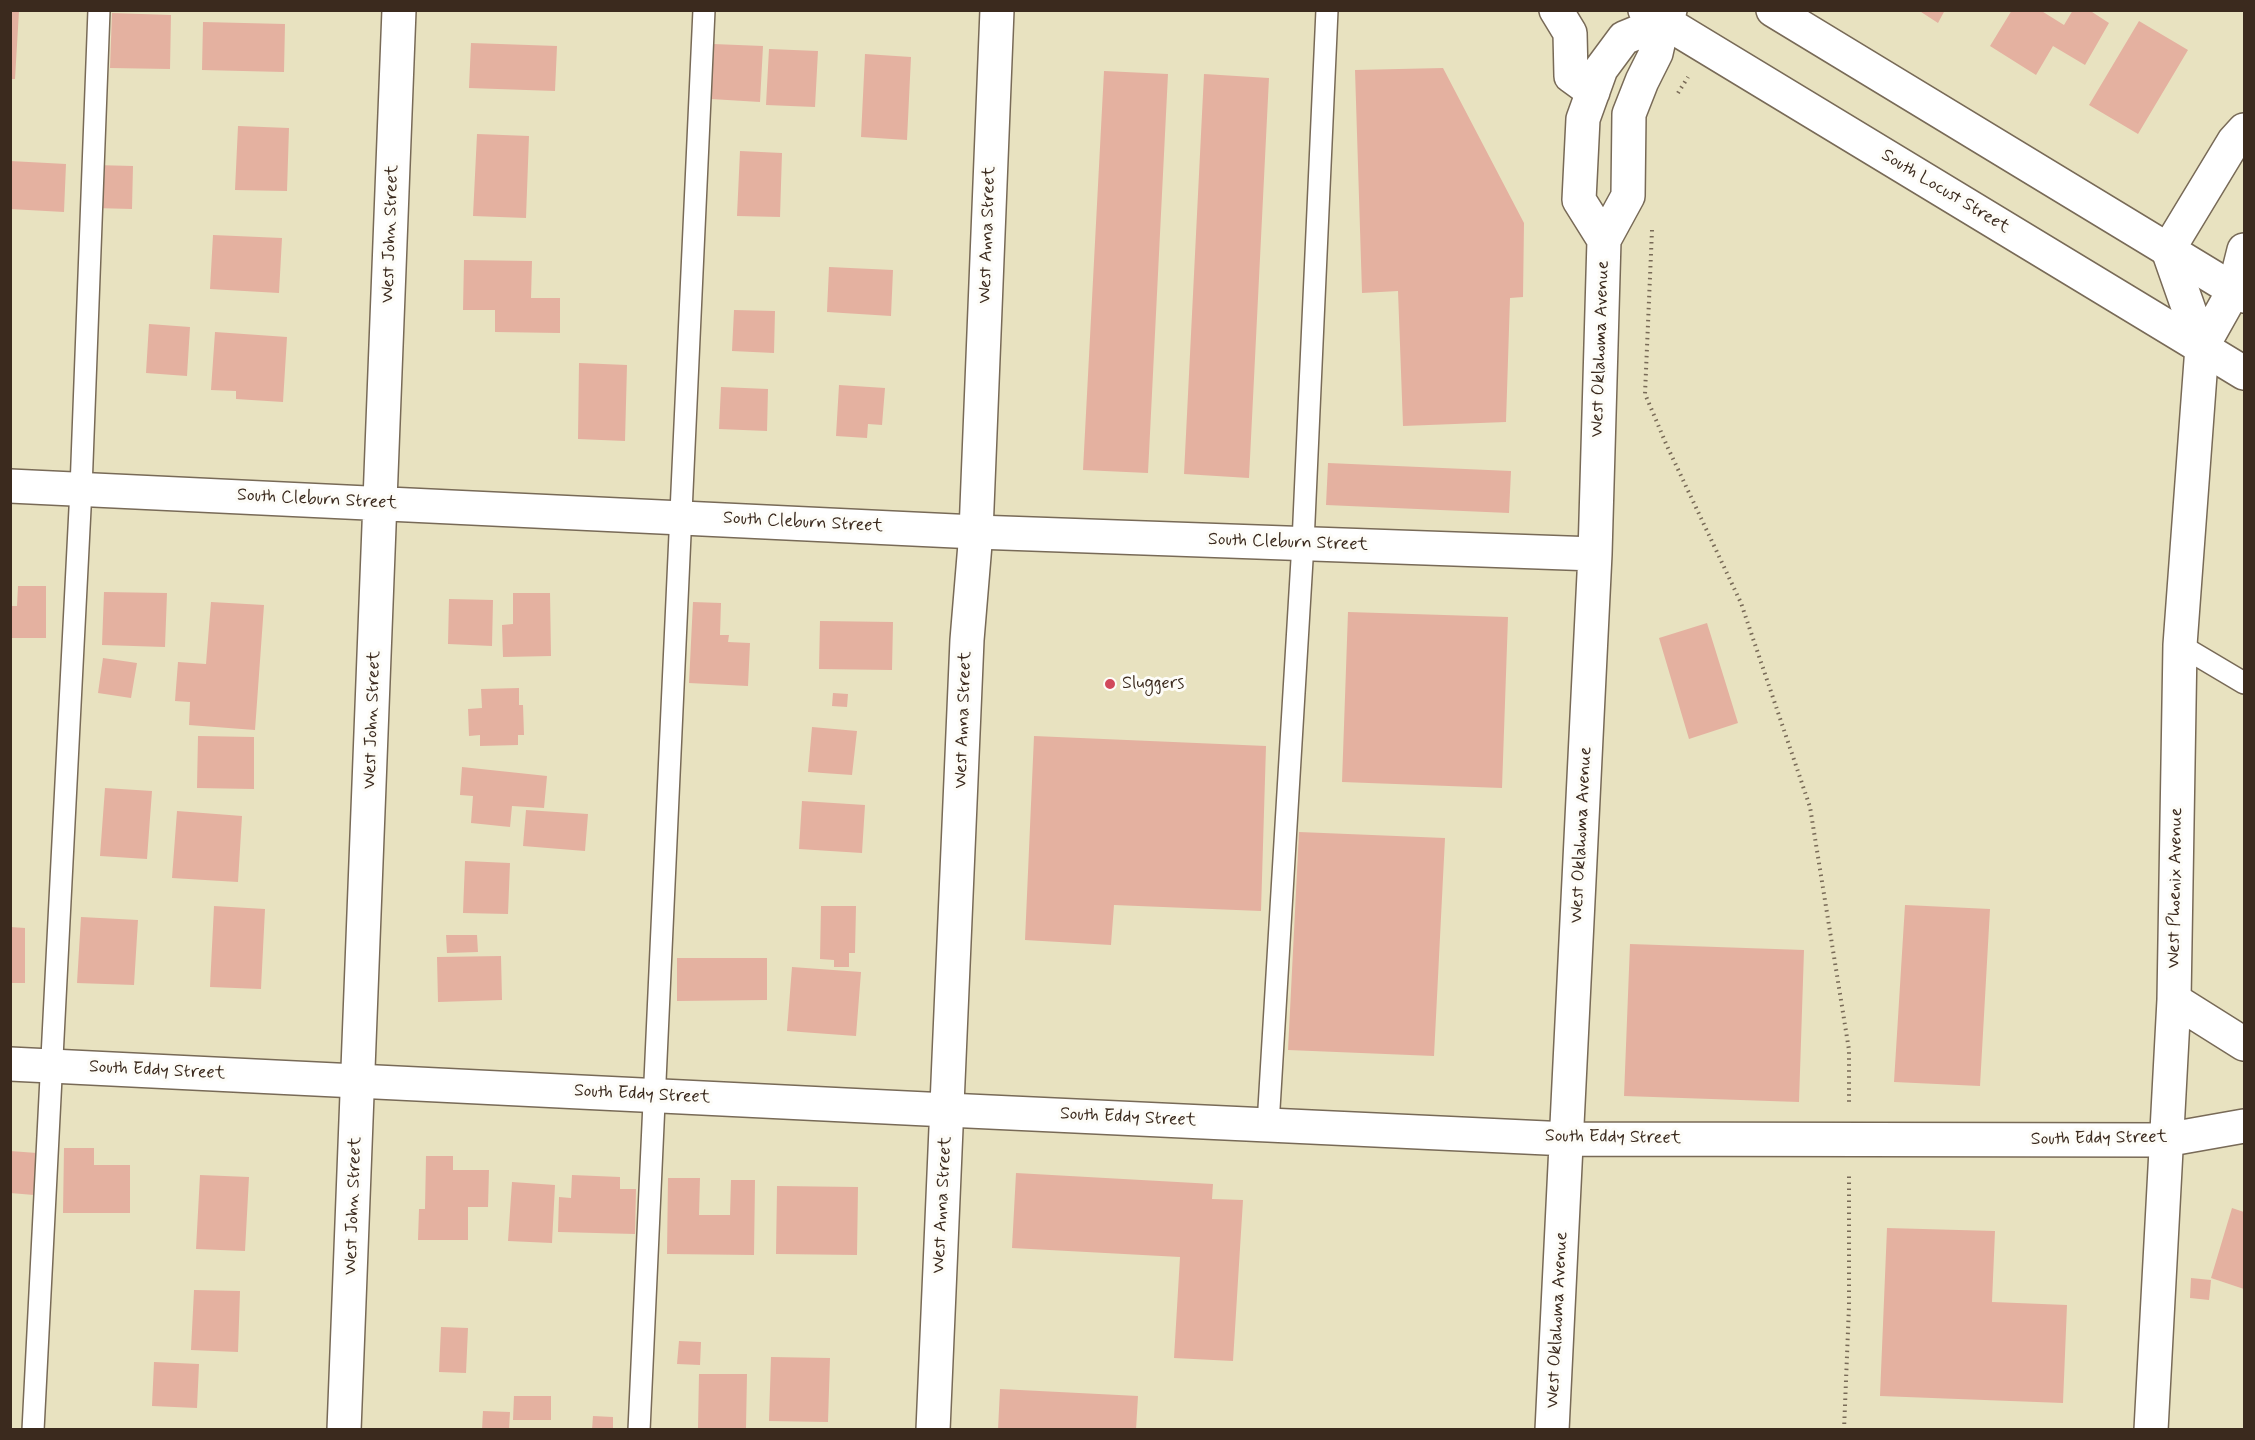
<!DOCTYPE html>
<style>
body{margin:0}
#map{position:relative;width:2255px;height:1440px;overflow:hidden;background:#e8e2c0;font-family:Mynerve,sans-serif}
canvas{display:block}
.frame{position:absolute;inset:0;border:12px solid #3b2a1e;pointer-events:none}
</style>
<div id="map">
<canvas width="2255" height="1440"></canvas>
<div class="frame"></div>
</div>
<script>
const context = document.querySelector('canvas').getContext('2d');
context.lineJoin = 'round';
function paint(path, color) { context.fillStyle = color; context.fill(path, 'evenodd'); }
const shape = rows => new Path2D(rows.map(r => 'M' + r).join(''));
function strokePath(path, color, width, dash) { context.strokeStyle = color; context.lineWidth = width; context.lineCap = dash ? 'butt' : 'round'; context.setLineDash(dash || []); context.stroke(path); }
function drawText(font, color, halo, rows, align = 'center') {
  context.font = font + ' Mynerve,sans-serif'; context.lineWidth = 6; context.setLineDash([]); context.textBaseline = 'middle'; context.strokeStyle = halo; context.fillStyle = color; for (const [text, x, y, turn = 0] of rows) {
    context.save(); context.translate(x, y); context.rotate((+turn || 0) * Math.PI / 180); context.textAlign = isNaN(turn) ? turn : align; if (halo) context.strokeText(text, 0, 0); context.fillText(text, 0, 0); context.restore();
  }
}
const building = shape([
 [1918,10,1945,10,1938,23],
 [2012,10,2040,10,2064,25,2073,10,2089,10,2109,23,2085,65,2053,46,2036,75,1990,46],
 [10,11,19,11,15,79,10,79],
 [112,13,171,15,170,69,110,68],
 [2139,21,2188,50,2138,134,2089,105],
 [203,22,285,24,284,72,202,70],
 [471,43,557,46,555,91,469,88],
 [713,44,763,46,760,102,711,99],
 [769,49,818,51,815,107,766,105],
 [865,54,911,57,907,140,861,137],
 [1443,68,1524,223,1523,297,1510,298,1506,422,1403,426,1398,291,1362,293,1355,70],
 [1104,71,1168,74,1148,473,1083,470],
 [1204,74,1269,78,1249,478,1184,474],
 [238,126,289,128,287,191,235,190],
 [477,134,529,136,526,218,473,216],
 [740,151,782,153,780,217,737,216],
 [10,161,66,164,64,212,10,209],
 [95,165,133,166,132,209,94,208],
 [213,235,282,238,279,293,210,289],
 [464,260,532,261,531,298,560,298,560,333,495,332,495,310,463,310],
 [829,267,893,270,891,316,827,312],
 [734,310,775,311,774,353,732,351],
 [149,324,190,327,187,376,146,373],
 [215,332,287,337,283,402,236,399,236,391,211,390],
 [579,363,627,365,625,441,578,439],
 [839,385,885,388,882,425,868,424,867,438,836,436],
 [721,387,768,389,767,431,719,429],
 [1328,463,1511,471,1509,513,1326,505],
 [18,586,46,586,46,638,10,638,10,606,17,606],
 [104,592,167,593,165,647,102,645],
 [513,593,550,593,551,656,503,657,502,625,513,624],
 [449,599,493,600,492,646,448,644],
 [211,602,264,605,255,730,189,725,190,702,175,701,178,662,206,664],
 [693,602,721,603,720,635,729,635,728,642,750,643,748,686,689,683],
 [1348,612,1508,617,1502,788,1342,782],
 [820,621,893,622,892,670,819,669],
 [1707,623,1738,723,1689,739,1659,638],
 [103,658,137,663,131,698,98,693],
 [519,688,519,705,523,705,524,735,518,735,518,745,480,746,480,735,469,736,468,709,482,708,481,689],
 [833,693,848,694,847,707,832,706],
 [812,727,857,731,852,775,808,772],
 [198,736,254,737,254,789,197,788],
 [1034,736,1266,746,1261,911,1114,905,1111,945,1025,940],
 [462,767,547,776,544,808,512,806,510,827,471,823,473,796,460,795],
 [105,788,152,791,147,859,100,856],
 [802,801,865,805,862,853,799,849],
 [526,810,588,814,585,851,523,846],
 [177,811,242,816,238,882,172,878],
 [1299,832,1445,838,1434,1056,1288,1050],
 [465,861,510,863,508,914,463,913],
 [1905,905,1990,909,1980,1086,1894,1082],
 [214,906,265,909,261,989,210,987],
 [821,906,856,906,855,953,849,953,849,967,834,967,834,960,820,959],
 [81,917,138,920,134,985,77,983],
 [10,927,25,928,25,983,10,983],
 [446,935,477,935,478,952,447,953],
 [1630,944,1804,950,1799,1102,1624,1096],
 [501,956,502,1000,438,1002,437,957],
 [677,958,767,958,767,1000,677,1001],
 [792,967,861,972,856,1036,787,1031],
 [64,1148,94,1148,94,1165,130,1165,130,1213,63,1213],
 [10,1151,37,1153,34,1195,10,1193],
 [426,1156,453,1156,453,1170,489,1170,488,1207,468,1207,468,1240,418,1240,419,1209,425,1209],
 [1016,1173,1213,1184,1212,1199,1243,1200,1233,1361,1174,1358,1180,1257,1012,1248],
 [200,1175,249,1177,245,1251,196,1249],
 [572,1175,620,1177,620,1189,636,1189,635,1234,558,1232,559,1197,571,1198],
 [668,1178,700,1178,699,1215,730,1215,731,1180,755,1180,754,1255,667,1254],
 [512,1182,555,1185,552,1243,508,1241],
 [777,1186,858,1187,857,1255,776,1254],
 [2232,1208,2244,1212,2244,1289,2211,1278],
 [1887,1228,1995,1231,1992,1302,2067,1305,2063,1403,1880,1396],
 [2191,1278,2211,1280,2209,1300,2190,1298],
 [194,1290,240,1291,238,1352,191,1350],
 [441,1327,468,1328,466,1373,439,1372],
 [679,1341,701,1342,700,1365,677,1364],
 [771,1357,830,1358,828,1422,769,1421],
 [154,1362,199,1364,197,1408,152,1406],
 [699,1374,747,1374,746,1428,698,1428],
 [1000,1389,1138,1396,1136,1430,998,1430],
 [514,1396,551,1396,551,1420,513,1420],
 [483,1411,510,1412,509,1430,482,1430],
 [593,1416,613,1417,613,1430,592,1430]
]);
const path = shape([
 [1678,93,1688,77],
 [1652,230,1645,394,1667,446,1741,603,1810,807,1849,1050,1849,1105],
 [1844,1430,1849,1306,1849,1175]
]);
const lane = shape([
 [2180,645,2244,683],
 [1268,1125,1303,543,1327,10],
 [33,1430,81,489,99,10],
 [639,1430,704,10]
]);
const street = shape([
 [1556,10,1570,33,1571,76,1593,92],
 [1604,240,1579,200,1583,119,1601,69,1624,38,1663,22],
 [2202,347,2234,290,2244,250],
 [10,486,976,532,1595,554],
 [2174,1000,2244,1044],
 [947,1110,1568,1139,2165,1140,2244,1126],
 [344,1430,399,10],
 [1552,1430,1595,554,1604,240,1628,196,1629,114,1642,81,1656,53,1663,22,1670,10],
 [2151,1430,2174,1000,2180,645,2202,347,2168,250,2234,141,2244,130]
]);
const secondary = shape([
 [10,1064,947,1110],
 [933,1430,967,640,976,532,997,10]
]);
const primary = shape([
 [1645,10,2244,373],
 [1773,10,2244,296]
]);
const markers = [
 [1110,684,6,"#d1495b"]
];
const streetNames = [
 ["South Locust Street",1945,192,31],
 ["West John Street",391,234,-88],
 ["West Anna Street",988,235,-88],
 ["West Oklahoma Avenue",1601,349,-88],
 ["South Cleburn Street",317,500,3],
 ["South Cleburn Street",803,523,3],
 ["South Cleburn Street",1288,543,2],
 ["West John Street",373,720,-88],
 ["West Anna Street",964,720,-88],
 ["West Oklahoma Avenue",1582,835,-87],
 ["West Phoenix Avenue",2176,888,-89],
 ["South Eddy Street",157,1071,3],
 ["South Eddy Street",642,1095,3],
 ["South Eddy Street",1128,1118,3],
 ["South Eddy Street",1613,1138,1],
 ["South Eddy Street",2099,1139,-1],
 ["West Anna Street",943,1205,-87],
 ["West John Street",354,1206,-88],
 ["West Oklahoma Avenue",1558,1320,-87]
];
const poiNames = [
 ["Sluggers",1122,684]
];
paint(building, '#e4b1a0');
strokePath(lane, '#786a57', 24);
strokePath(street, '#786a57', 36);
strokePath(secondary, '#786a57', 36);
strokePath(primary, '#786a57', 36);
strokePath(path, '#786a57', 4, [1.5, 4.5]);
strokePath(lane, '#fff', 21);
strokePath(street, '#fff', 33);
strokePath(secondary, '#fff', 33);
strokePath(primary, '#fff', 33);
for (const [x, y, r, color] of markers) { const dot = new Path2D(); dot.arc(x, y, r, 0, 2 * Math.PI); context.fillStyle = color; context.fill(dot); strokePath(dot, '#fdfcf7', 2); }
drawText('18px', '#3b2a1e', '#fdfcf7', streetNames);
drawText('18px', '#3b2a1e', '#fdfcf7', poiNames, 'left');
</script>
